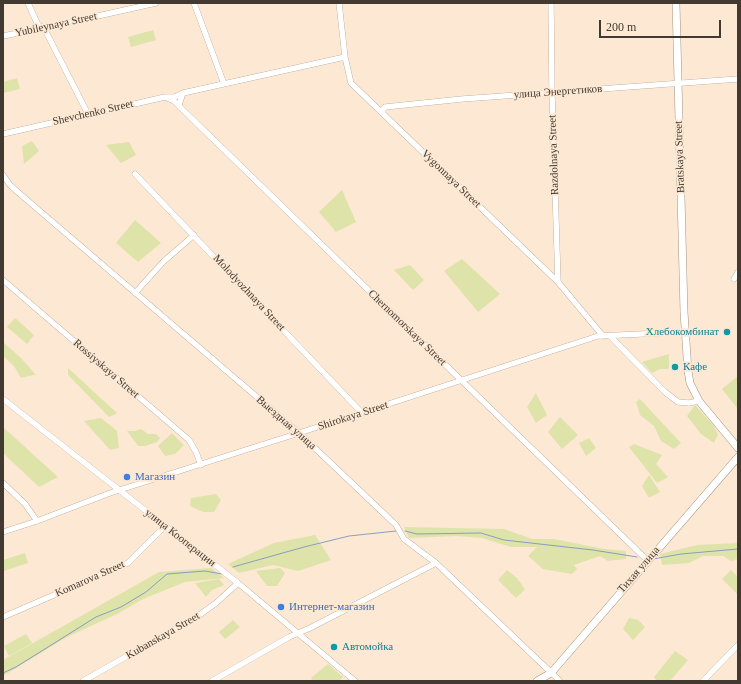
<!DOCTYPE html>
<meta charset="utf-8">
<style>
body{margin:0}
#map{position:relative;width:741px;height:684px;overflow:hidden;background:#fde8d3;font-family:"Times New Roman",serif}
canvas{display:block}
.frame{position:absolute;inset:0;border:4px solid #423a31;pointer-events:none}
.scale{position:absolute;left:599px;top:20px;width:122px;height:18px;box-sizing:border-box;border:2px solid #423a31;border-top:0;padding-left:5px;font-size:12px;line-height:14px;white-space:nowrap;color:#423a31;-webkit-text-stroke:3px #fde8d3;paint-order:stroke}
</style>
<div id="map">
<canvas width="741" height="684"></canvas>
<div class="frame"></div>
<div class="scale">200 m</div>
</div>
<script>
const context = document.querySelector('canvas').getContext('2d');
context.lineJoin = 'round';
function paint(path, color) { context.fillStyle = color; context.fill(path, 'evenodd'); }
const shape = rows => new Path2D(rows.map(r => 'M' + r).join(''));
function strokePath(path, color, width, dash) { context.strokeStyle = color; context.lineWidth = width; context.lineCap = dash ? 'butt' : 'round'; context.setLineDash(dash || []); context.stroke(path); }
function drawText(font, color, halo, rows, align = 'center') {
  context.font = font + ' "Times New Roman",serif'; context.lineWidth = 3.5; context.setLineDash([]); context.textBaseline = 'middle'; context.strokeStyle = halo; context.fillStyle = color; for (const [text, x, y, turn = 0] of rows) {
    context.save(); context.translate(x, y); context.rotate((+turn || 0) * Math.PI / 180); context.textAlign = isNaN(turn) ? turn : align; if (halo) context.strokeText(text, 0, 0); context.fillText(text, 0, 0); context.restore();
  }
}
const green = shape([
 [153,30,156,40,131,47,128,37],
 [17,78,20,89,3,93,3,82],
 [32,141,39,151,24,164,22,146],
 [129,142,136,155,121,163,106,145],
 [342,190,356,222,336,232,319,212],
 [135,220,161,243,138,262,116,243],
 [462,259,500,294,478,312,444,271],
 [410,265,424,280,413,290,394,270],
 [15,318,34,335,27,344,7,327],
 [3,342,21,358,36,375,28,376,21,378,14,366,3,356],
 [669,354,669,369,660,369,652,373,642,362],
 [68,368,117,413,109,417,68,375],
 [738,376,738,409,722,389],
 [536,393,547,415,536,423,527,407],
 [640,399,681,443,674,449,661,441,654,426,640,415,636,402],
 [695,405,713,425,718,434,714,443,701,434,687,416],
 [560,417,578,435,562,449,548,432],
 [101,418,117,431,119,448,110,450,84,421],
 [3,427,58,477,39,487,3,453],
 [141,429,148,434,156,434,160,438,157,442,145,446,138,446,127,431,135,431],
 [172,433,184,445,175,454,165,456,158,446],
 [589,438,596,448,586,456,579,443],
 [634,444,662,455,656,464,668,477,657,483,629,447],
 [649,475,660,492,649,498,642,486],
 [216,494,221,500,214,512,203,512,190,506,191,498],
 [404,527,504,529,532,539,554,539,604,549,626,551,626,559,608,561,600,556,574,565,577,569,572,574,543,569,528,556,537,547,511,547,482,538,457,536,409,538],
 [315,535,331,560,298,571,273,565,239,573,228,564,274,543],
 [738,543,738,559,731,561,723,556,703,556,689,563,662,565,660,554,697,545],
 [25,553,28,563,4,571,3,560],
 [211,568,224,578,185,582,143,599,117,614,67,637,3,676,3,660,159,572],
 [280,568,285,573,277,586,267,586,256,571],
 [507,570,517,578,525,589,516,598,498,580],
 [731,570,738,577,738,595,722,579],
 [219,579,224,585,212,590,206,597,195,583],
 [629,618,638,620,645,627,633,640,623,629],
 [233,620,240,627,225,639,219,632],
 [26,634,32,643,9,656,4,646],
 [675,651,688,660,670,681,657,681,654,677],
 [328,664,343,677,339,681,313,681,311,678]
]);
const stream = shape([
 [405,531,417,534,481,533,504,540,593,550,637,557],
 [653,559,681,554,738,549],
 [233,567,304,547,349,536,396,531],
 [3,673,16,667,96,617,121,607,146,592,167,574,205,571,222,574]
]);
const minor = shape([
 [28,3,38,25,44,28,88,114],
 [194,3,224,84],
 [339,3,345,57,351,83,558,282,603,336],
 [551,3,552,93,558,282],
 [3,36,44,28,156,3],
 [165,97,174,101,180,107,461,380,647,560],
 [179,105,183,93,345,57],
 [381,112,385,107,462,99,738,79],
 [3,134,165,97,175,97,183,93],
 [135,174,362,413],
 [3,175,10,185,20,194,299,433,396,525,404,539,436,563,560,681],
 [734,279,738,272],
 [3,280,189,440,196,452,201,465],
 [135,293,163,262,194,235],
 [610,336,665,392,678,402,689,403,699,401],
 [3,399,238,583,355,681],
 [3,483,25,504,37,521],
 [3,532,37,521,110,493,299,433,598,336,685,332],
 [3,617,128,563,165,526],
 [83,681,198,616,216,603,238,583],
 [212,681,289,637,310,628,436,563],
 [703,681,738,645]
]);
const major = shape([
 [676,3,684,312,688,371,690,383,699,401,738,448],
 [537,681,551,673,738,457]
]);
const markers = [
 [727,332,4,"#0f9aa8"],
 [675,367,4,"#0f9aa8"],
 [127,477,4,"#3f7fe0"],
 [281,607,4,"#3f7fe0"],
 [334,647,4,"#0f9aa8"]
];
const streetNames = [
 ["Yubileynaya Street",56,25,-12],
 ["улица Энергетиков",558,92,-4],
 ["Shevchenko Street",93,113,-13],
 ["Razdolnaya Street",554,155,-92],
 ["Bratskaya Street",680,157,-92],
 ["Vygonnaya Street",451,179,44],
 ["Molodyozhnaya Street",249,293,47],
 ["Chernomorskaya Street",407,328,44],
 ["Rossiyskaya Street",106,369,41],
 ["Shirokaya Street",353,416,-18],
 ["Выездная улица",286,423,41],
 ["улица Кооперации",180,538,38],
 ["Тихая улица",639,570,-49],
 ["Komarova Street",90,579,-24],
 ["Kubanskaya Street",163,636,-30]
];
const cultureNames = [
 ["Хлебокомбинат",719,332,"right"],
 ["Кафе",683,367],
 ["Автомойка",342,647]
];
const shopNames = [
 ["Магазин",135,477],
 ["Интернет-магазин",289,607]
];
paint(green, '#dee3a9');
strokePath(stream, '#8a9dc0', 1);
strokePath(minor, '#a6937f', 6);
strokePath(major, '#a6937f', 8);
strokePath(minor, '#fff', 5.5);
strokePath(major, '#fff', 7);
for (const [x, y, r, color] of markers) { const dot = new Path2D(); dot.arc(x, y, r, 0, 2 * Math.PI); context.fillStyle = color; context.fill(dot); strokePath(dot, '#fde8d3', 1.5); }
drawText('11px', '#423a31', '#fde8d3', streetNames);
drawText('11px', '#0d838f', '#fde8d3', cultureNames, 'left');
drawText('11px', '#366cbe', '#fde8d3', shopNames, 'left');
</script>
